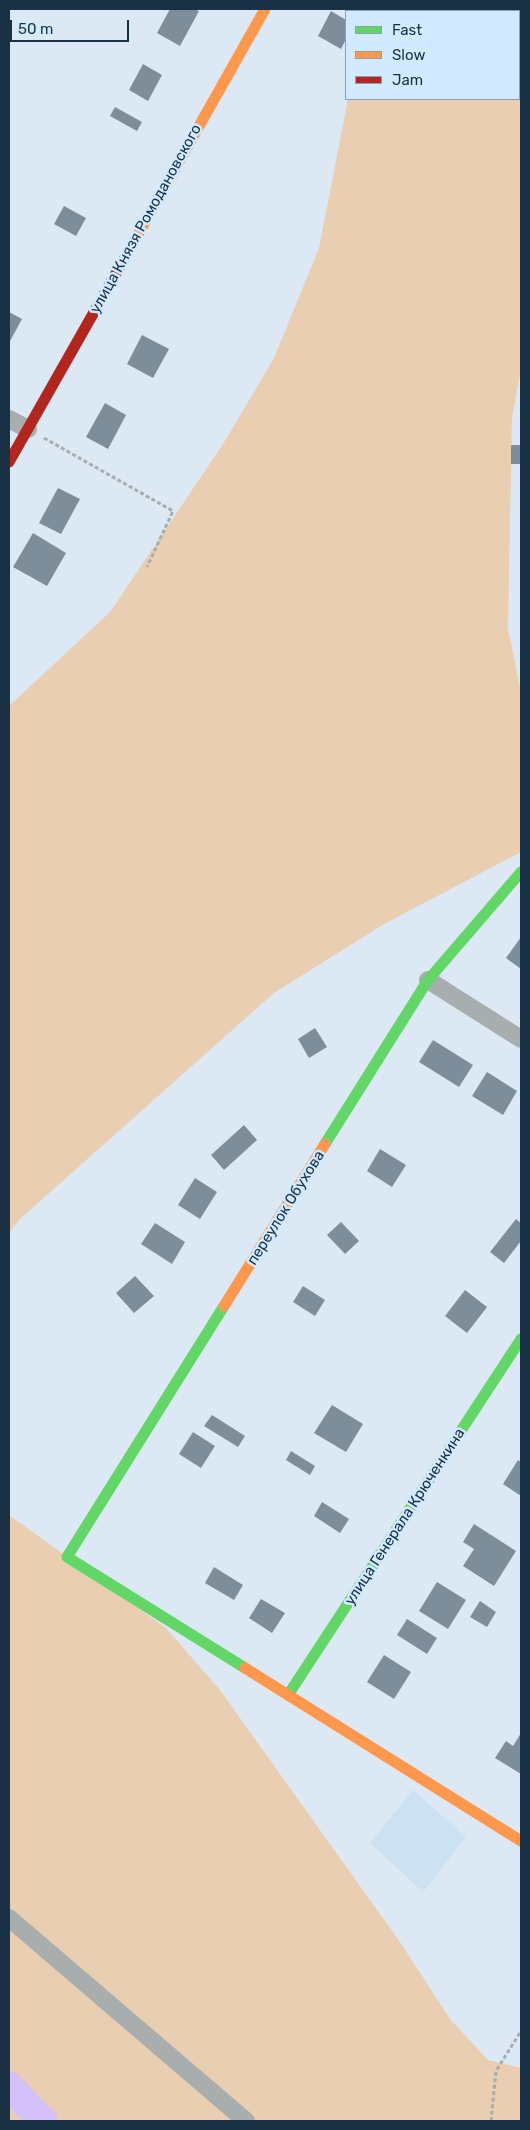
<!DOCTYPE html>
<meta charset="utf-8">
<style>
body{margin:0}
#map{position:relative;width:530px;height:2130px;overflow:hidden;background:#dce9f4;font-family:Rubik,sans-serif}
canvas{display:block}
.frame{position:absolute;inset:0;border:10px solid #193145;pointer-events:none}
.legend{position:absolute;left:345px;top:10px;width:175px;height:90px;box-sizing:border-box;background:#d2eaff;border:1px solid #88a0b5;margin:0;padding:6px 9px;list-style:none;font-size:15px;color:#193145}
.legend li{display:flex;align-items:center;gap:10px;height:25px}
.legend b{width:25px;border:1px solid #88a0b5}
.scale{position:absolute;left:10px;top:20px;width:119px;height:22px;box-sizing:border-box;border:2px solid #193145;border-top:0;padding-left:6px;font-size:15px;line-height:18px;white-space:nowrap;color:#193145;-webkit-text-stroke:4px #d2eaff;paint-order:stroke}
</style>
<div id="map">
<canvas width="530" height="2130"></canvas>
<div class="frame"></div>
<ul class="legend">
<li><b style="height:6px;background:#63d668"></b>Fast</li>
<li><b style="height:6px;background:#ff974d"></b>Slow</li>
<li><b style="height:6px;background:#b3261e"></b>Jam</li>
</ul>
<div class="scale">50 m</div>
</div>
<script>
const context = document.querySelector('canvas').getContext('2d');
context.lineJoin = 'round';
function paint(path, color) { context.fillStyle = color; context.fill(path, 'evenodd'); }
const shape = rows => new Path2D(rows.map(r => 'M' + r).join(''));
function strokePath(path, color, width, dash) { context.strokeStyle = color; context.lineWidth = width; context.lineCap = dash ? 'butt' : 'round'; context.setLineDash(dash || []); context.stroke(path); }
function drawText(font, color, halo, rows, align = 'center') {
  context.font = font + ' Rubik,sans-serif'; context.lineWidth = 5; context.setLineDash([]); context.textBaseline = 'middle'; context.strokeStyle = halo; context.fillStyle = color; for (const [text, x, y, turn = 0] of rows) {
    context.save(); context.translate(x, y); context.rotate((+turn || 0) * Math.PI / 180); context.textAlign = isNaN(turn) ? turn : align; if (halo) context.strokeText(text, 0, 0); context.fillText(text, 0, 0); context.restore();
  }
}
const built = shape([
 [413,1790,466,1837,423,1892,370,1843]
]);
const green = shape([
 [365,9,521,9,521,369,512,418,508,629,521,692,521,852,384,924,274,993,20,1219,9,1233,9,706,110,612,223,444,274,358,319,248,348,99,519,99,519,11,365,11],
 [9,1515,166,1628,220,1690,400,1942,450,2019,488,2060,521,2068,521,2121,9,2121]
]);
const river = shape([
 [9,2086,43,2121]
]);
const building = shape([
 [170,9,194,9,199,11,180,46,157,33],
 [331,11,346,20,346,39,341,49,318,36],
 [143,64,162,75,148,101,129,90],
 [115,107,142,122,137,131,110,116],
 [64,206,86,218,76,236,54,224],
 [9,312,22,319,9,343],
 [142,335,169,349,153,378,127,364],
 [105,403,126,415,108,449,86,437],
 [511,445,521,445,521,464,511,464],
 [58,488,80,499,61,534,39,523],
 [33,533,66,553,47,586,13,567],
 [521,937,521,969,506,958],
 [315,1028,327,1047,309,1058,298,1039],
 [433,1040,473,1065,459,1087,419,1062],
 [487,1072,517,1091,503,1115,472,1096],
 [244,1125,257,1140,224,1170,211,1155],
 [380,1149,406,1165,392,1187,367,1171],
 [195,1178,217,1192,200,1219,178,1205],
 [516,1219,521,1223,521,1241,504,1263,490,1252],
 [341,1222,359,1241,345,1254,327,1235],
 [155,1223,185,1242,172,1264,141,1244],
 [135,1276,154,1296,134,1313,116,1293],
 [303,1286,325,1300,315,1316,293,1302],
 [465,1290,487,1307,467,1333,445,1316],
 [332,1405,363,1424,346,1452,314,1433],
 [212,1415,245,1436,238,1447,204,1426],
 [193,1432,215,1446,201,1468,179,1454],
 [291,1451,315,1466,310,1475,286,1460],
 [518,1460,521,1462,521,1496,503,1484],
 [322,1502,349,1519,340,1533,314,1516],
 [474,1524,516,1551,494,1586,463,1566,474,1549,463,1542],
 [214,1567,243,1585,234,1600,205,1583],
 [437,1582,466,1600,448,1629,419,1611],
 [261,1599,285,1613,272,1633,249,1618],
 [480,1601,496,1612,487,1627,470,1617],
 [407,1619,437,1638,427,1654,397,1635],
 [384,1655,411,1672,394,1699,367,1682],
 [521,1733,521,1774,495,1758,506,1741,513,1746]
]);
const path = shape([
 [44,438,173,511,147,567],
 [491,2121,496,2071,521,2031]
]);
const street = shape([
 [9,419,28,429],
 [428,980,521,1039],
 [9,1918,246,2121]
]);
const fast = shape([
 [325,1144,428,980,521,872],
 [224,1306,67,1557,245,1668],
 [288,1695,521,1339]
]);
const slow = shape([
 [127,254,265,9],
 [224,1306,325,1144],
 [245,1668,521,1841]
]);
const jam = shape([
 [9,462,127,254]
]);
const streetNames = [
 ["улица Князя Ромодановского",146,219,-61],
 ["переулок Обухова",286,1208,-58],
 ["улица Генерала Крюченкина",405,1517,-57]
];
paint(built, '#cce1f2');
paint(green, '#eaceb1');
strokePath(river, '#d4c0f9', 29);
paint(building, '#7d8e9a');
strokePath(path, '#a6aeae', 3, [4, 2.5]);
strokePath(street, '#a7aead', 18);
strokePath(fast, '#63d668', 11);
strokePath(slow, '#ff974d', 11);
strokePath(jam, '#b3261e', 11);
drawText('15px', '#193145', '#d2eaff', streetNames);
</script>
